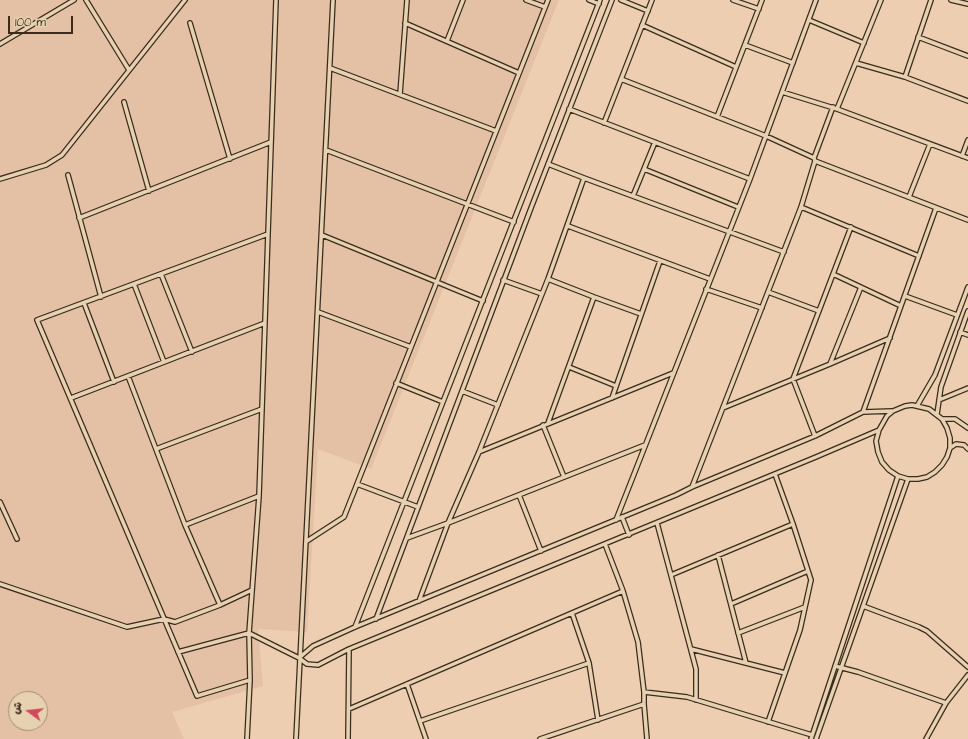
<!DOCTYPE html>
<meta charset="utf-8">
<style>
body{margin:0}
#map{position:relative;width:968px;height:739px;overflow:hidden;background:#edceb0;font-family:"Architects Daughter","Playpen Sans Arabic",sans-serif}
canvas{display:block}
.north{position:absolute;left:8px;top:691px;width:40px;height:40px;box-sizing:border-box;background:#e6d2b0;border:1px solid #a28f76;border-radius:50%;rotate:285deg;font-size:11px;font-weight:700;line-height:16px;text-align:center;color:#3b2a1e}
.north::after{content:'';display:block;margin:auto;width:14px;height:18px;background:#d1495b;clip-path:polygon(50% 0,100% 100%,50% 72%,0 100%)}
.scale{position:absolute;left:8px;top:16px;width:65px;height:18px;box-sizing:border-box;border:2px solid #3b2a1e;border-top:0;padding-left:5px;font-size:12px;line-height:14px;white-space:nowrap;color:#3b2a1e;-webkit-text-stroke:3px #e6d2b0;paint-order:stroke}
</style>
<div id="map">
<canvas width="968" height="739"></canvas>
<div class="north">ش</div>
<div class="scale">100 m</div>
</div>
<script>
const context = document.querySelector('canvas').getContext('2d');
context.lineJoin = 'round';
function paint(path, color) { context.fillStyle = color; context.fill(path, 'evenodd'); }
const shape = rows => new Path2D(rows.map(r => 'M' + r).join(''));
function strokePath(path, color, width, dash) { context.strokeStyle = color; context.lineWidth = width; context.lineCap = dash ? 'butt' : 'round'; context.setLineDash(dash || []); context.stroke(path); }
const built = shape([
 [0,0,559,0,371,469,318,449,307,632,258,629,263,686,172,712,184,739,0,739],
 [16,699,40,699,40,723,16,723]
]);
const minor = shape([
 [86,0,129,70],
 [526,0,545,7],
 [589,0,599,4],
 [621,0,648,11],
 [733,0,759,9],
 [951,0,968,4],
 [809,20,864,43],
 [190,23,230,159],
 [405,23,519,73],
 [642,25,736,67],
 [918,37,968,56],
 [447,41,463,0],
 [0,44,74,0],
 [745,45,793,63],
 [856,63,905,77,968,101],
 [330,68,496,131],
 [905,77,931,0],
 [621,79,766,136,814,158,815,161,968,220],
 [782,92,837,109,968,158],
 [400,94,407,0],
 [124,102,149,191],
 [569,109,750,179],
 [837,109,881,0],
 [717,117,762,0],
 [604,123,652,0],
 [326,150,514,222],
 [962,156,968,140],
 [814,158,833,107],
 [548,164,584,178,784,252],
 [644,169,738,207],
 [68,175,101,297],
 [0,179,46,165,62,155,185,0],
 [633,196,655,142],
 [909,197,930,144],
 [801,207,919,256],
 [79,218,271,142],
 [568,226,710,279],
 [322,235,483,301],
 [161,274,192,352],
 [833,274,901,306],
 [548,279,594,297,641,314],
 [503,280,542,294],
 [134,284,164,362],
 [706,289,762,308],
 [768,292,819,311],
 [905,296,957,315],
 [84,303,114,382],
 [318,312,411,347],
 [960,332,968,335],
 [830,364,861,287],
 [569,367,616,386],
 [128,376,185,525,220,605,252,590],
 [396,383,443,402],
 [462,391,498,405],
 [71,398,265,323],
 [612,398,660,261],
 [939,400,968,388],
 [917,406,935,375,968,287],
 [723,408,830,364,890,338],
 [863,412,936,208],
 [937,414,941,387,968,311],
 [942,419,955,419,968,428],
 [548,423,594,297],
 [543,425,564,477],
 [815,436,793,379,851,227],
 [950,448,956,444,964,445,968,449],
 [156,449,262,409],
 [479,452,673,373],
 [357,484,418,507],
 [692,487,801,207,815,161],
 [519,495,541,551],
 [0,502,17,539],
 [622,517,629,535],
 [616,520,750,179,816,0],
 [657,523,696,669,696,700],
 [185,525,259,496],
 [407,538,448,523,645,445],
 [307,541,344,517,548,0],
 [605,544,623,591,638,642,644,692,644,704,647,739],
 [718,555,746,663],
 [671,575,793,524],
 [0,584,127,627,164,619,175,622,220,605],
 [419,601,448,523,479,452,548,279,584,178],
 [731,604,808,571],
 [863,606,919,627,927,631,968,667],
 [572,613,589,663,598,720],
 [376,619,531,208,612,0],
 [355,627,600,0],
 [738,633,805,607],
 [691,649,785,673],
 [178,652,249,633,299,658,307,664,318,665,349,649,816,457,879,430,887,416,893,411,905,406,912,405,929,409,942,419,947,428,950,438,950,448,947,457,942,465,935,472,927,477,918,479,908,479,898,476,889,470,882,462,878,452,876,441,879,430],
 [299,658,313,646,355,627,676,495,692,487,815,436,863,412,892,411],
 [835,666,858,672,946,703],
 [250,680,197,696,37,320,268,234],
 [407,684,426,739],
 [644,692,687,697,812,735],
 [349,709,623,591],
 [420,721,589,663],
 [768,722,800,630,811,580,793,524,775,474],
 [247,739,250,680,249,633,259,496,276,0],
 [296,739,333,0],
 [348,739,349,649],
 [540,739,644,704],
 [811,739,898,476],
 [816,739,908,479],
 [926,739,946,703,968,675]
]);
paint(built, '#e4c0a5');
strokePath(minor, '#3b2a1e', 6);
strokePath(minor, '#e6d2b0', 3.5);
</script>
